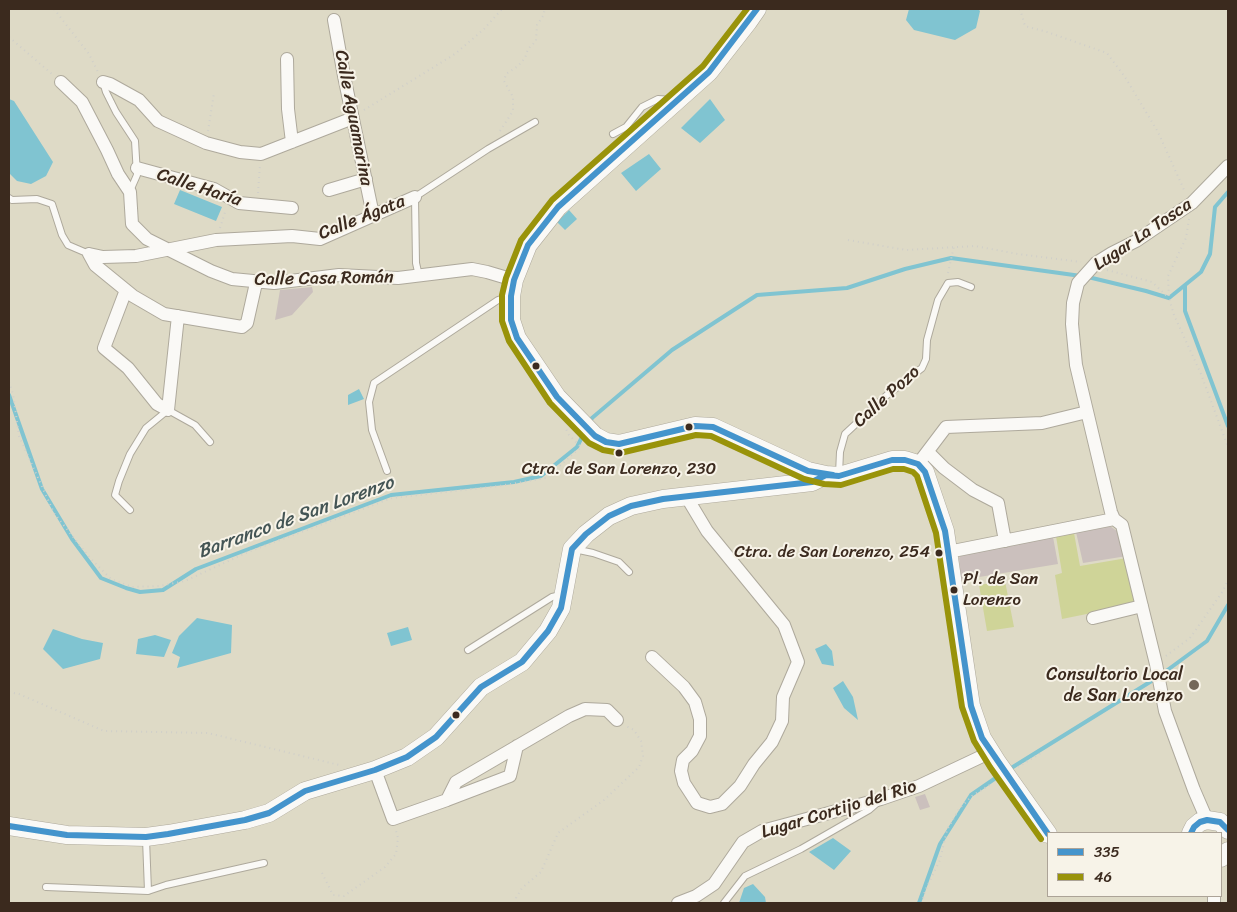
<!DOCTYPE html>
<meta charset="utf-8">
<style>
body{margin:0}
#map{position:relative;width:1237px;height:912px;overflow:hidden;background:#dedac6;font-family:Sriracha,sans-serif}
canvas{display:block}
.frame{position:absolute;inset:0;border:10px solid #3b2a1e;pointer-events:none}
.legend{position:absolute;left:1047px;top:832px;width:175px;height:65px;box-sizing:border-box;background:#f7f3e8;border:1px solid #aca397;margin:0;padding:6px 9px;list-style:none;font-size:15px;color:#3b2a1e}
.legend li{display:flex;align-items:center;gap:10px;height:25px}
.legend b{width:25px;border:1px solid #aca397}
</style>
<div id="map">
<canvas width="1237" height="912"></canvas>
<div class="frame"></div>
<ul class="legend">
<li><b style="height:6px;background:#4494cc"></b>335</li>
<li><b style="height:6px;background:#99930a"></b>46</li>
</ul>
</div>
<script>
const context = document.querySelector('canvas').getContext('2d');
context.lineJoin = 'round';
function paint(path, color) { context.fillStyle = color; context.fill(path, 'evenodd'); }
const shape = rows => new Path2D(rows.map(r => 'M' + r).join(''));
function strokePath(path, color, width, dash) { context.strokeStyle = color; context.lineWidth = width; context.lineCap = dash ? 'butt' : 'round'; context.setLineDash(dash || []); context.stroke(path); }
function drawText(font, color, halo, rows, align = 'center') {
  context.font = font + ' Sriracha,sans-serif'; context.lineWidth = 4; context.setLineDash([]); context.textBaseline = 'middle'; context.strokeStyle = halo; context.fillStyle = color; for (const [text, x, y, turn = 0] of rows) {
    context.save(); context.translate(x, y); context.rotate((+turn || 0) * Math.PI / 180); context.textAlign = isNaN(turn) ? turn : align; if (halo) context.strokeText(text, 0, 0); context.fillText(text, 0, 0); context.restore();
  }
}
const green = shape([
 [1074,533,1080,566,1127,558,1136,604,1062,619,1055,575,1062,573,1056,536],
 [1005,581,1014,627,987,631,979,585]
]);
const water = shape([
 [909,9,978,9,980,11,976,28,955,40,914,30,906,20],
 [9,99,14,101,53,162,46,176,31,184,17,181,9,173],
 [710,99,725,120,700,143,681,128],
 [649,154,661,169,636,191,621,173],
 [180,190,222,207,216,221,174,204],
 [569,210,577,219,565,230,557,222],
 [359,389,364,399,348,405,348,395],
 [197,618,232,625,231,653,177,668,180,657,172,653,179,636],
 [408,627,412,640,391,646,387,633],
 [53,629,82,639,103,643,100,659,63,669,43,649],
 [155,635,171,640,164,657,136,654,138,639],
 [826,644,832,651,834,666,822,664,815,649],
 [843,681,853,697,858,720,844,708,833,688],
 [833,838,851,851,834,870,809,852],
 [753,884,765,897,766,903,739,903,744,888]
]);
const stream = shape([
 [1088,277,1146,291,1169,298,1201,272,1210,254,1215,207,1228,192],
 [1185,285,1185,311,1228,426],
 [9,395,42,489,72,539,101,578,126,588,140,592,163,590,196,569,391,495,514,482,541,476,577,447,584,433],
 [590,422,592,418,672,350,757,295,847,288,905,269,951,258,1081,276],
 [1008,770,1158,677,1207,641,1228,605],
 [919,903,940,844,971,795,1000,775]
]);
const building = shape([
 [312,287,313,292,292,315,275,320,280,290],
 [1110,526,1121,534,1127,556,1083,563,1076,532],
 [1053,537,1058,564,961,580,959,558,962,554],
 [925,794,930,807,920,810,915,797]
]);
const path = shape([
 [54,9,89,54,98,72],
 [1020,9,1025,26,1047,32,1107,53,1125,77,1158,132,1185,192],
 [9,37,53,75],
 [364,110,455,54,484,29,502,9],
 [208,131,214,93],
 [500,131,513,111,513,97,504,81,506,74,518,66,525,58,528,49,536,41,537,25,543,16,545,9],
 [258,193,260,165],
 [1189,219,1186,238,1168,276,1169,298,1174,315,1201,374,1228,447],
 [220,228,226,209],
 [848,240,906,250,975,246,1018,254,1081,262],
 [1107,270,1152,282,1169,298],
 [948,273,954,246],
 [9,382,13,394,19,436,54,513,90,558,111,579,132,587,160,586,185,581,248,552,392,498,499,486,546,478,581,447,569,435,565,427],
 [1166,656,1190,638,1223,591,1228,580],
 [9,692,19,694,104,731,208,733,339,765],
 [1018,767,1041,753],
 [322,873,333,895,344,896,385,867,396,854,398,838,396,831],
 [517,903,516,898,522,888,541,872,558,833,604,800,639,767,643,756,641,741,634,730,626,726],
 [922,903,925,891,940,860,947,830,959,809,972,796,993,783]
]);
const lane = shape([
 [103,82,106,92,116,112,135,141,137,175,130,191],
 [613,134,626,127,642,107,658,99,672,100],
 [9,198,12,200,37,199,52,204,62,235,68,245,89,254],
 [419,276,416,263,415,197,488,149,535,122],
 [387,471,372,430,369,402,374,383,498,300,510,296],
 [839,474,840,452,845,434,887,395,922,368,926,359,927,340,938,300,948,283,958,282,971,287],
 [130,510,115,495,119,481,130,454,146,428,168,410,195,425,210,442],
 [574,549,593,553,619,562,629,572],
 [468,650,552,597,561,595],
 [146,839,148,891,166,885,264,863],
 [46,887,148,891],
 [724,903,745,876,801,849,869,810,877,803]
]);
const street = shape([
 [334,20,344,76,373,215],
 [287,59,288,109,292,142],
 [61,82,82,102,107,150,118,174,130,192,132,224,147,239,211,271,232,279,274,283,339,275,398,278,472,269,487,272,514,280],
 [103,82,110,84,139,100,158,121,206,143,240,152,261,154,353,118],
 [137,168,214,189,239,203,292,208],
 [329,190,366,179],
 [89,254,103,257,136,256,216,240,292,236,320,239,415,197],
 [89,254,95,265,133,296,164,314,242,327,247,323,256,283],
 [126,290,104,348,128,368,157,404,168,410,178,316],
 [928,452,944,468,973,490,998,503,1005,541],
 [918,464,946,427,1042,423,1087,412],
 [948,552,1114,519],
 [1093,618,1142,606],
 [652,657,684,687,695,702,700,719,700,736,692,751,683,760,681,771,684,783,697,803,710,807,722,804,740,786,754,764,772,742,782,721,783,697,798,662,784,625,707,531,686,496],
 [375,770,393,819,447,800,510,776,517,746],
 [447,800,456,782,569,716,585,709,607,710,617,720],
 [1207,820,1194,790,1165,711,1156,664,1122,525,1114,519,1111,512,1076,365,1072,324,1073,303,1078,283,1096,263,1112,253,1136,241,1192,203,1228,166],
 [1214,896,1214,903],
 [678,903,696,896,714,884,743,842,762,831,881,799,919,786,991,752]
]);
const secondary = shape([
 [757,9,748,22,709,72,558,207,528,245,514,280,511,296,511,320,517,338,557,397,595,436,606,442,619,444,695,426,713,427,808,471,826,475,839,476,892,460,905,460,918,464,925,472,945,531,971,706,982,738,997,762,1048,834],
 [9,826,67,835,146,837,168,834,245,820,269,813,305,791,375,770,407,757,436,737,481,687,522,662,548,631,561,608,572,549,586,534,609,516,631,506,663,499,812,482,826,475],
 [1191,833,1194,827,1200,822,1207,820,1220,822,1228,830],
 [1221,858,1228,851]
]);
const bus1 = shape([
 [757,9,709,72,558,207,528,245,514,280,511,296,511,320,517,338,557,397,595,436,606,442,619,444,695,426,713,427,808,471,833,475],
 [9,826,67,835,146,837,168,834,245,820,269,813,305,791,375,770,407,757,436,737,481,687,522,662,548,631,561,608,572,549,586,534,609,516,631,506,663,499,812,482,826,475,839,476,892,460,905,460,918,464,925,472,945,531,971,706,982,738,1048,834],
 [1191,833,1194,827,1200,822,1207,820,1220,822,1228,830]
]);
const bus2 = shape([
 [747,9,703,66,552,200,521,240,506,278,502,295,502,321,509,341,550,403,589,443,603,450,620,453,696,435,711,436,804,479,824,484,841,485,893,469,904,469,913,472,917,476,936,533,962,707,974,741,990,767,1041,839]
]);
const markers = [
 [536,366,4.5,"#3b2a1e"],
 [689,427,4.5,"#3b2a1e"],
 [619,453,4.5,"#3b2a1e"],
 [939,553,4.5,"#3b2a1e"],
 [954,590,4.5,"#3b2a1e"],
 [1194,685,6,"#746859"],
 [456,715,4.5,"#3b2a1e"]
];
const busNames = [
 ["Ctra. de San Lorenzo, 230",619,470],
 ["Ctra. de San Lorenzo, 254",930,553,"right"],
 ["Pl. de San",963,580,"left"],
 ["Lorenzo",963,601,"left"]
];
const streetNames = [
 ["Calle Aguamarina",353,118,79],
 ["Calle Haría",199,188,18],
 ["Calle Ágata",362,218,-22],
 ["Lugar La Tosca",1143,235,-34],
 ["Calle Casa Román",324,279,-1],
 ["Calle Pozo",887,397,-42],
 ["Lugar Cortijo del Rio",839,810,-17]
];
const poiNames = [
 ["Consultorio Local",1183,675],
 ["de San Lorenzo",1183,696]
];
const waterNames = [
 ["Barranco de San Lorenzo",296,518,-20]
];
paint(green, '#cfd498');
paint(water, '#80c4d1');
strokePath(stream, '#80c4d1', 4);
paint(building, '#cbc0bd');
strokePath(lane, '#aea99c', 8);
strokePath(street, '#aea99c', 14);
strokePath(secondary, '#aea99c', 19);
strokePath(path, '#d0cfc9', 2, [1, 4]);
strokePath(lane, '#faf9f6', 6);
strokePath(street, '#faf9f6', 12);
strokePath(secondary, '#faf9f6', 18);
strokePath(bus1, '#4494cc', 6);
strokePath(bus2, '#99930a', 6);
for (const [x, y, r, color] of markers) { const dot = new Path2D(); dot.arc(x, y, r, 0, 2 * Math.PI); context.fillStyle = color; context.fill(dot); strokePath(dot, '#f7f3e8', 2); }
drawText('17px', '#3b2a1e', '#f7f3e8', busNames);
drawText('18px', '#3b2a1e', '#f7f3e8', streetNames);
drawText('18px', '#3b2a1e', '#f7f3e8', poiNames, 'right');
drawText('italic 19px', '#455', '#f7f3e8', waterNames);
</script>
